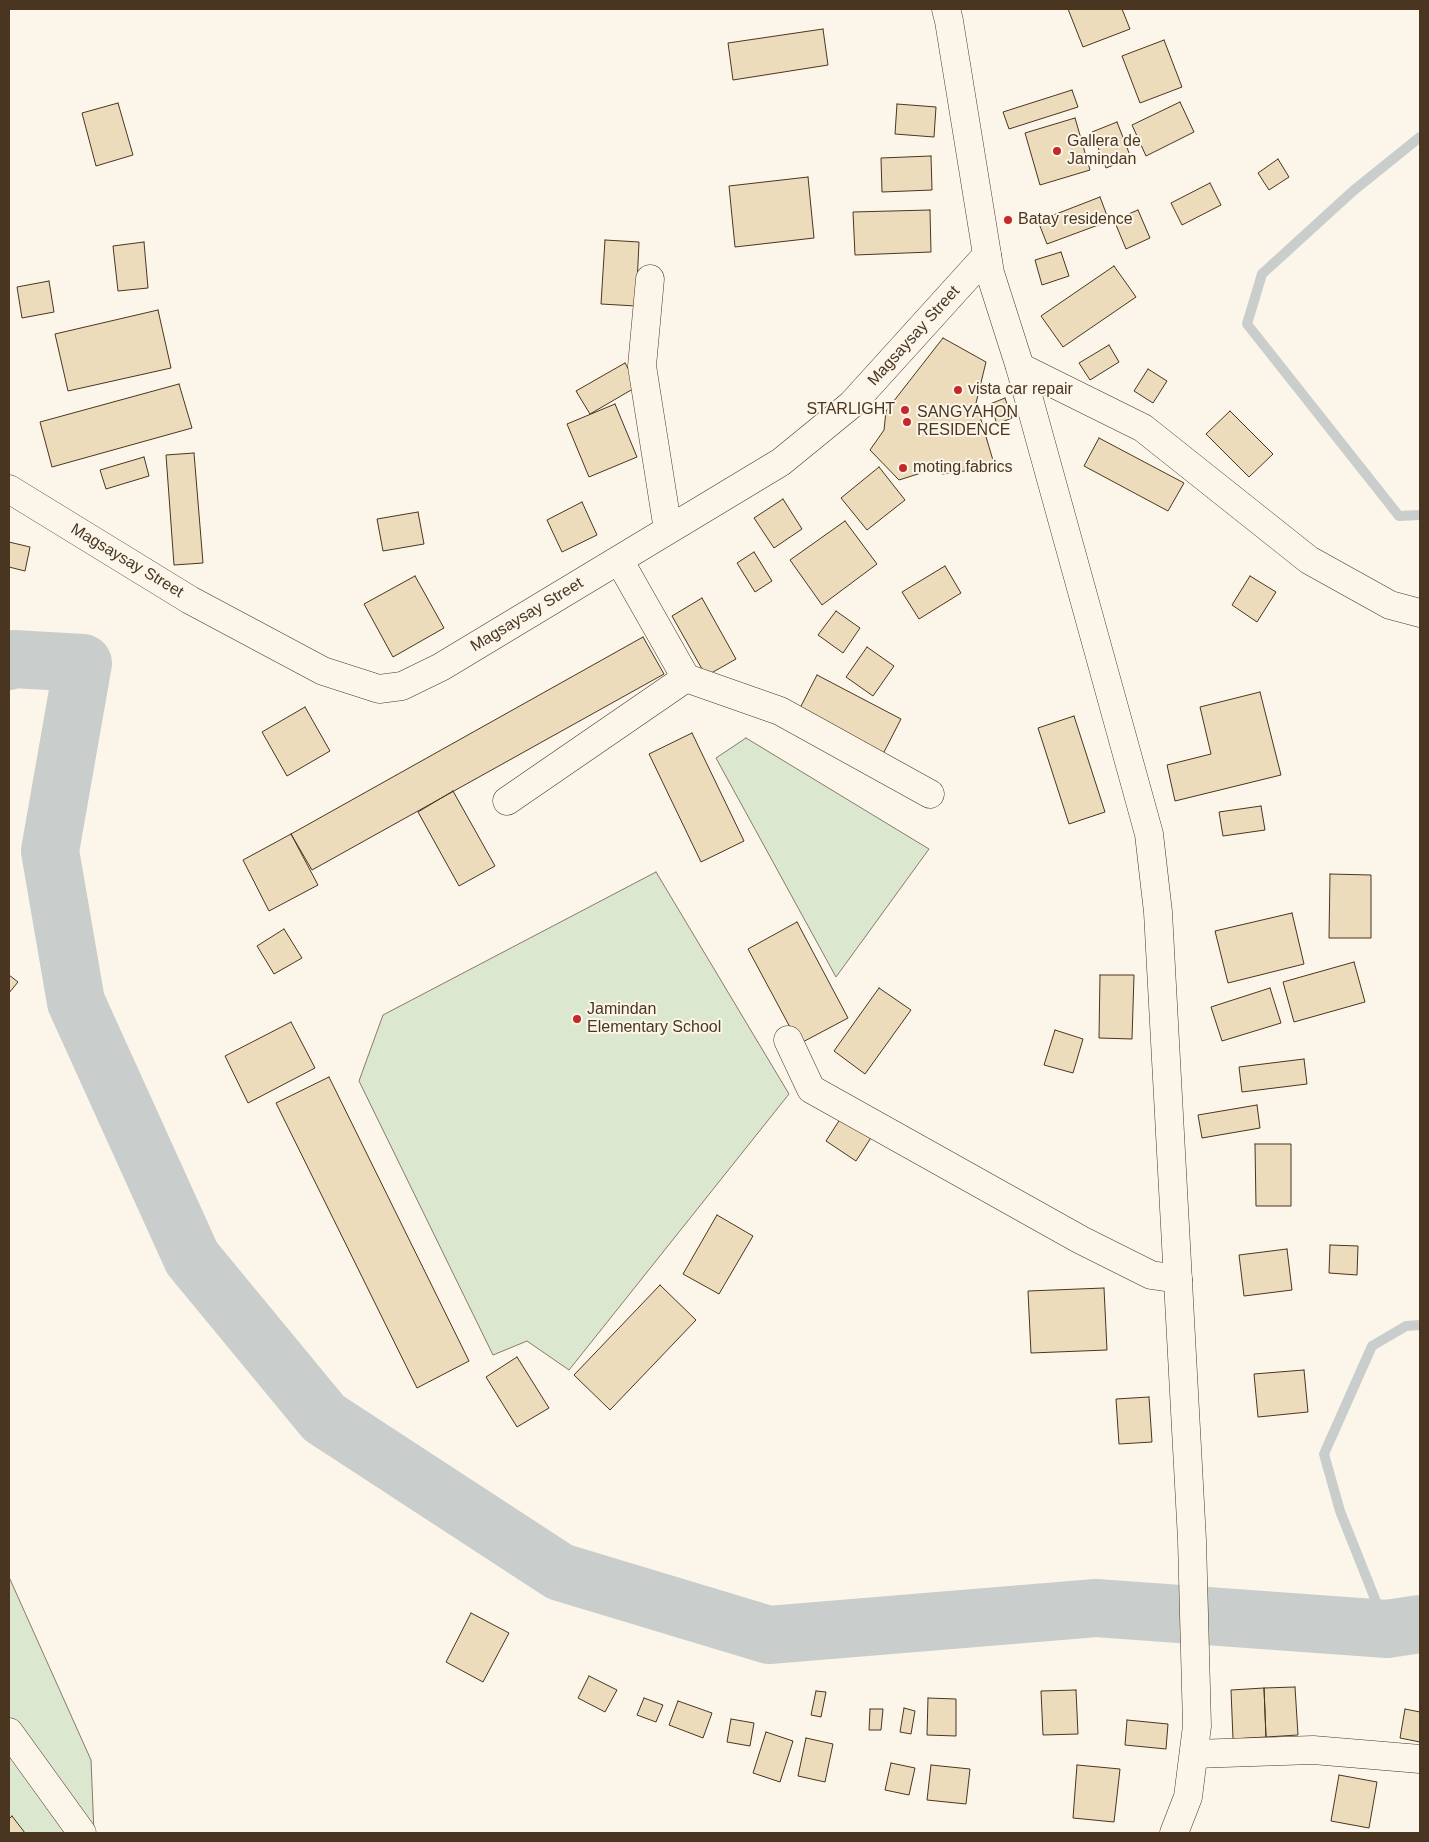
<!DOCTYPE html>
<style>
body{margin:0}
#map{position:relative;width:1429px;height:1842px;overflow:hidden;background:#fbf6e9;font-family:Helvetica,sans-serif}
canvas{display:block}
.frame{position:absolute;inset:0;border:10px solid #4a3520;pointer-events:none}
</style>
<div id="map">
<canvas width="1429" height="1842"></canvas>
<div class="frame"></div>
</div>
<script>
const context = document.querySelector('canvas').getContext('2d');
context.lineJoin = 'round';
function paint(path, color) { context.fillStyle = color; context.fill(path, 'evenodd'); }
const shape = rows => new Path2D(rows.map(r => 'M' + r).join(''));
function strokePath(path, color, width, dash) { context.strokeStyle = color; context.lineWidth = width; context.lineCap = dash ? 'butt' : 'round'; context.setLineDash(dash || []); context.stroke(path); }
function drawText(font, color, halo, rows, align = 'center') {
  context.font = font + ' Helvetica,sans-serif'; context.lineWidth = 4; context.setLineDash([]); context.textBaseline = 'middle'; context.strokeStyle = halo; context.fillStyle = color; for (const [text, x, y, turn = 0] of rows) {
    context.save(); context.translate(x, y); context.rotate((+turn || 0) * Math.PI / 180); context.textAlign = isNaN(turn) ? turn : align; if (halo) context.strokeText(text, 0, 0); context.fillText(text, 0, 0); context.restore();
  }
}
const green = shape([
 [746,738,929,849,836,977,716,758,746,738],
 [656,872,789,1094,569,1370,527,1341,493,1355,359,1081,383,1015,656,872],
 [9,1577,91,1760,94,1833,9,1833,9,1577]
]);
const stream = shape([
 [1420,137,1353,191,1262,274,1247,324,1399,516,1420,515],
 [1387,1629,1340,1511,1324,1454,1372,1346,1406,1326,1420,1325]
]);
const river = shape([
 [9,661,13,659,83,663,50,851,76,1002,192,1258,324,1418,560,1572,769,1635,1096,1608,1387,1629,1420,1624]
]);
const building = shape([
 [1068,9,1122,9,1130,29,1083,47,1068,9],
 [823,29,828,65,733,80,728,43,823,29],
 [1164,40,1182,87,1140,103,1122,56,1164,40],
 [1072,90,1078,107,1009,129,1003,112,1072,90],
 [1180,102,1194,132,1146,156,1132,125,1180,102],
 [118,103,133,155,96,166,82,113,118,103],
 [897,104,936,107,934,137,895,134,897,104],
 [1075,118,1090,170,1040,185,1025,133,1075,118],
 [1117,122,1131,158,1106,168,1092,132,1117,122],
 [931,156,932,190,882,192,881,158,931,156],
 [1278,159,1289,177,1269,190,1258,173,1278,159],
 [808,177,814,238,735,247,729,186,808,177],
 [1210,183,1221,205,1182,225,1171,203,1210,183],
 [1100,197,1109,221,1047,244,1038,221,1100,197],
 [930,210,931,252,855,255,853,212,930,210],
 [1138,210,1150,238,1126,249,1114,220,1138,210],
 [605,240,639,242,636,306,601,304,605,240],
 [144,242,148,288,118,291,113,246,144,242],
 [1061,252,1069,276,1042,285,1035,260,1061,252],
 [1114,266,1136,297,1063,347,1041,316,1114,266],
 [49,281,54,312,22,318,17,287,49,281],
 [158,310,171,368,68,391,55,334,158,310],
 [943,338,986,362,976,403,995,467,942,474,940,467,899,480,870,450,884,430,886,411,943,338],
 [1109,345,1119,362,1090,380,1079,363,1109,345],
 [625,363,638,386,590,414,576,391,625,363],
 [1148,369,1167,381,1153,403,1134,391,1148,369],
 [179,384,192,428,52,467,40,422,179,384],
 [1005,398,1012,418,997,424,990,404,1005,398],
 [615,404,637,457,589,477,567,424,615,404],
 [1230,411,1273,454,1249,477,1206,434,1230,411],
 [1099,438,1184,483,1168,511,1084,466,1099,438],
 [194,453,203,563,174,565,166,455,194,453],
 [144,457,149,476,106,489,100,470,144,457],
 [879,467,905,500,867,530,841,498,879,467],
 [783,499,802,529,774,548,754,518,783,499],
 [582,502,597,535,562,552,547,520,582,502],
 [418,512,424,544,383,551,377,519,418,512],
 [845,521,877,564,822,605,790,560,845,521],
 [9,542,30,547,25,571,9,567,9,542],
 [754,552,772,581,755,592,737,563,754,552],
 [945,566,961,593,919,619,902,592,945,566],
 [415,576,444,628,393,657,364,604,415,576],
 [1250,576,1276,592,1257,622,1232,605,1250,576],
 [702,598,736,659,706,676,672,616,702,598],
 [836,611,860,628,843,653,818,635,836,611],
 [643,637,664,674,312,870,291,834,643,637],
 [867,647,894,666,873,696,846,677,867,647],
 [817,675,901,719,883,754,799,710,817,675],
 [1260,692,1281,775,1175,801,1167,765,1211,754,1200,707,1260,692],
 [305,707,330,751,287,776,262,732,305,707],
 [1074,716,1105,812,1069,824,1038,728,1074,716],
 [692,733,744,841,701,862,649,754,692,733],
 [453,791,495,866,459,886,418,812,453,791],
 [1261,806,1265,830,1223,836,1219,812,1261,806],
 [291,834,318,885,269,911,243,860,291,834],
 [1330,874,1371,875,1371,938,1329,938,1330,874],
 [1292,913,1304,964,1228,983,1215,931,1292,913],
 [797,922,848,1018,799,1044,748,949,797,922],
 [284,929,302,958,274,974,257,946,284,929],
 [1354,962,1365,1002,1294,1022,1283,982,1354,962],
 [9,975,18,982,9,993,9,975],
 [1100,975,1134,975,1132,1039,1099,1038,1100,975],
 [879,988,911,1010,865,1074,834,1051,879,988],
 [1270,988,1281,1023,1222,1041,1211,1007,1270,988],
 [291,1022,315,1068,248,1103,225,1056,291,1022],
 [1055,1030,1083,1039,1073,1073,1044,1065,1055,1030],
 [1304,1059,1307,1084,1242,1092,1239,1067,1304,1059],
 [329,1077,469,1361,417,1388,276,1103,329,1077],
 [1257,1105,1260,1128,1202,1138,1198,1115,1257,1105],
 [846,1110,876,1130,856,1161,826,1141,846,1110],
 [1255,1144,1291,1144,1291,1206,1256,1206,1255,1144],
 [717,1215,753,1236,719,1294,683,1274,717,1215],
 [1330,1245,1358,1246,1357,1275,1329,1273,1330,1245],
 [1287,1249,1292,1290,1244,1296,1239,1255,1287,1249],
 [660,1285,696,1320,610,1410,574,1375,660,1285],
 [1104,1288,1107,1350,1031,1353,1028,1291,1104,1288],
 [517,1357,549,1408,517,1427,486,1377,517,1357],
 [1304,1370,1308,1412,1258,1417,1254,1374,1304,1370],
 [1149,1397,1152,1442,1119,1444,1116,1399,1149,1397],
 [471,1613,509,1633,483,1682,446,1662,471,1613],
 [589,1676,617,1690,605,1712,578,1698,589,1676],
 [1295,1687,1298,1735,1266,1737,1264,1688,1295,1687],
 [1264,1688,1266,1737,1233,1739,1231,1690,1264,1688],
 [1076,1690,1078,1734,1043,1735,1041,1691,1076,1690],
 [816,1691,826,1692,821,1717,811,1715,816,1691],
 [644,1698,663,1705,656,1722,637,1715,644,1698],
 [928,1698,956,1699,956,1736,927,1735,928,1698],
 [678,1701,712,1713,703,1738,669,1725,678,1701],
 [904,1708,915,1711,911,1734,900,1732,904,1708],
 [870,1709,883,1709,881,1730,869,1730,870,1709],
 [1405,1709,1420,1712,1420,1742,1400,1738,1405,1709],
 [731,1719,754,1723,750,1746,727,1742,731,1719],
 [1127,1720,1168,1724,1166,1749,1125,1745,1127,1720],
 [766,1732,793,1741,780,1782,753,1773,766,1732],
 [806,1738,833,1744,825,1782,798,1776,806,1738],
 [891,1763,915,1768,909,1795,885,1790,891,1763],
 [931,1765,970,1769,966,1804,927,1800,931,1765],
 [1077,1765,1120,1769,1114,1822,1073,1818,1077,1765],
 [1339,1775,1377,1782,1369,1828,1331,1821,1339,1775],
 [12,1816,25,1833,9,1833,9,1819,12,1816]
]);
const minor = shape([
 [650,279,642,366,668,530],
 [1020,367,1143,428,1309,560,1390,605,1420,613],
 [9,489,190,600,323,671,379,689,402,686,441,667,781,462,852,404,987,255],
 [686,678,780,711,930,794],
 [507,801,686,678,619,560],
 [788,1040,811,1089,1081,1240,1151,1275,1178,1279],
 [9,1732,82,1833],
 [1194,1754,1313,1750,1420,1759]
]);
const major = shape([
 [946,9,949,21,990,273,1020,367,1149,834,1158,912,1192,1540,1197,1726,1188,1797,1174,1833]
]);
const markers = [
 [1057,151,5,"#c62828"],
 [1008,220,5,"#c62828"],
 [958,390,5,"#c62828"],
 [905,410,5,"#c62828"],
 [907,422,5,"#c62828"],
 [903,468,5,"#c62828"],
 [577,1019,5,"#c62828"]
];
const poiNames = [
 ["Gallera de",1067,142],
 ["Jamindan",1067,160],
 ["Batay residence",1018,220],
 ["vista car repair",968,390],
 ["STARLIGHT",895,410,"right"],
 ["SANGYAHON",917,413],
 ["RESIDENCE",917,431],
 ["moting fabrics",913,468],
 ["Jamindan",587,1010],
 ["Elementary School",587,1028]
];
const streetNames = [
 ["Magsaysay Street",914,336,-48],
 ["Magsaysay Street",127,561,31],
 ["Magsaysay Street",527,615,-31]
];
paint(green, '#dce7d0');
strokePath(green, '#887966', 1);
strokePath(stream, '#c9cecd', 10);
strokePath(river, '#c9cecd', 58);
paint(building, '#ecdcbc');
strokePath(building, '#4a3520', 1);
strokePath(minor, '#4a3520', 29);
strokePath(major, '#4a3520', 29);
strokePath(minor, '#fbf6e9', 28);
strokePath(major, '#fbf6e9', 28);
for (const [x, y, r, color] of markers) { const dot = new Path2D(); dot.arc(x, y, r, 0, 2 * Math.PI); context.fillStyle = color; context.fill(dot); strokePath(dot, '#fbf6e9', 2); }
drawText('16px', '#4a3520', '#fbf6e9', poiNames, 'left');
drawText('16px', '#4a3520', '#fbf6e9', streetNames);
</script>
